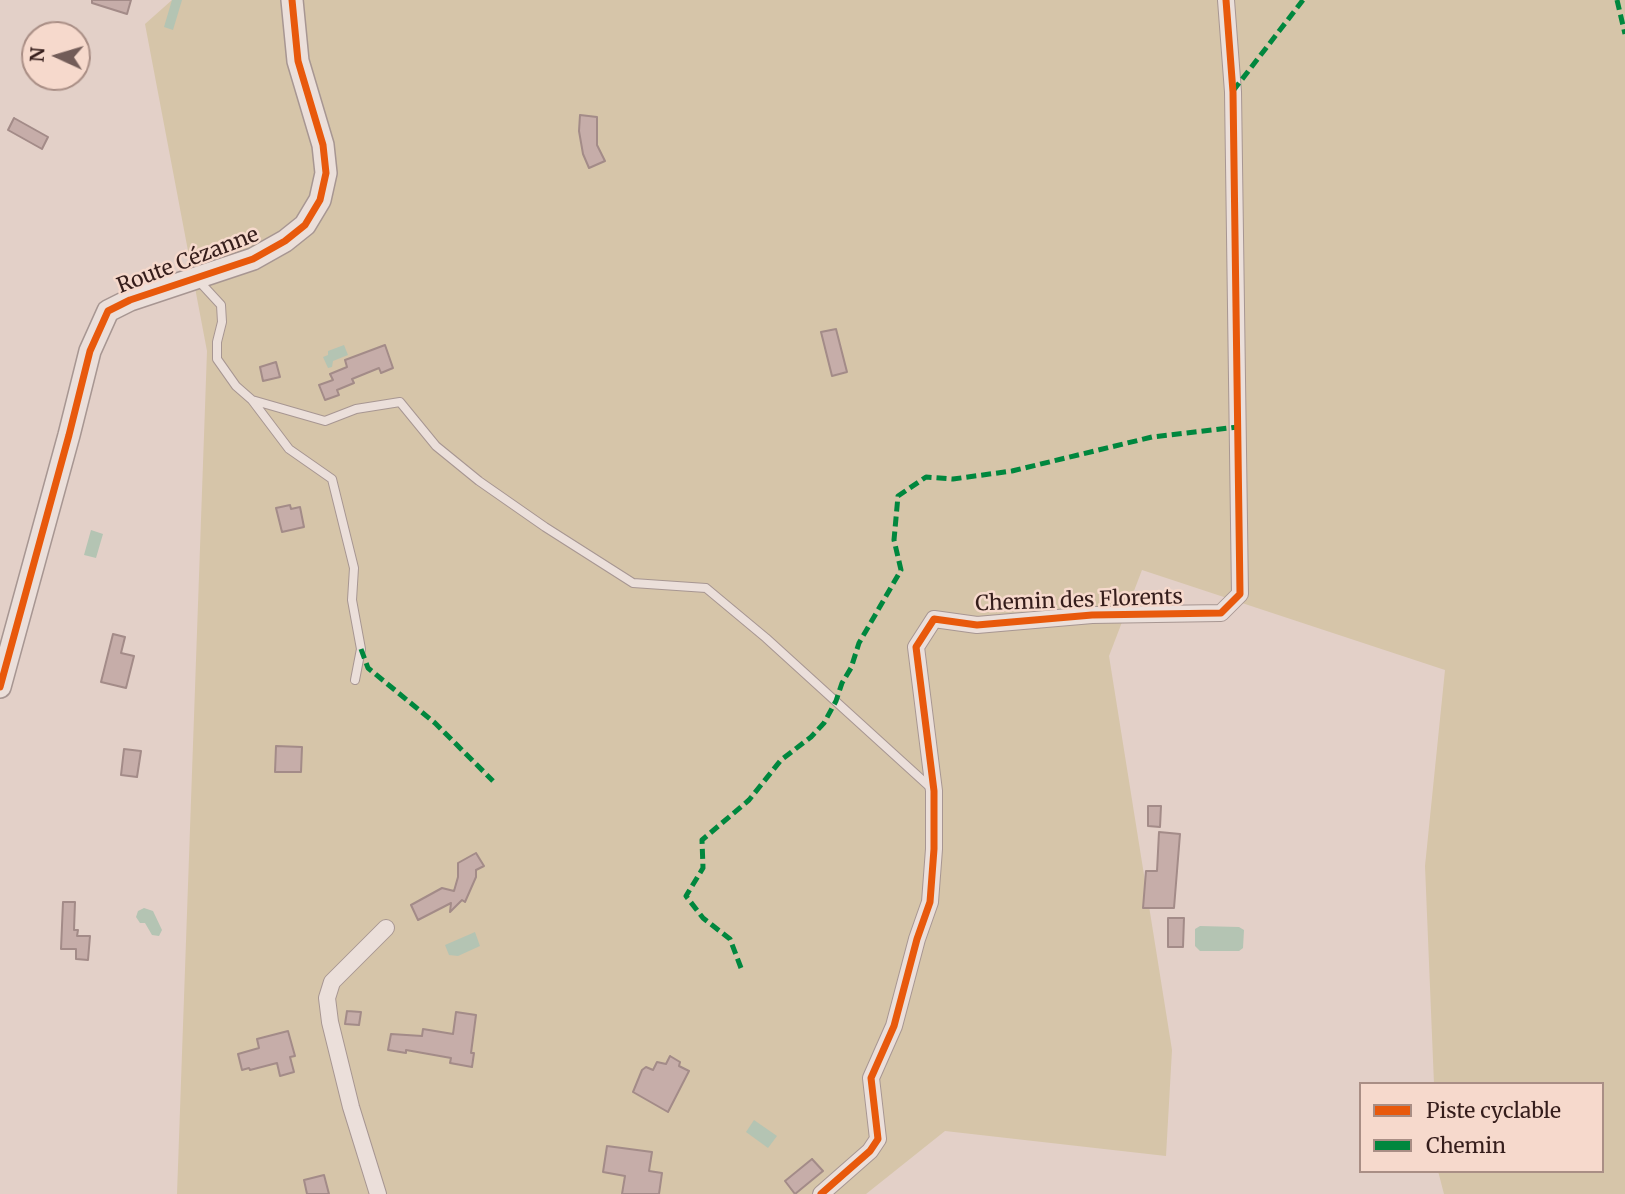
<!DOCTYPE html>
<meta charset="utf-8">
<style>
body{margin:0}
#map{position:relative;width:1625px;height:1194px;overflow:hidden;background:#e3d0c8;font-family:Merriweather,serif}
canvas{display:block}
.legend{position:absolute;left:1359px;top:1082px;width:245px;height:91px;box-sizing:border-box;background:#f6d9cc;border:2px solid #a98e85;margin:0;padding:9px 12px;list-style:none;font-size:21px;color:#351d1b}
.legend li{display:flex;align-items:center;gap:14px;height:35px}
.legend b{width:35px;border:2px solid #a98e85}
.north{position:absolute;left:21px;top:21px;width:70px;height:70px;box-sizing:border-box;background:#f6d9cc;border:2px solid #a98e85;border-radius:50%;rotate:274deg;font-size:19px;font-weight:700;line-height:28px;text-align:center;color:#351d1b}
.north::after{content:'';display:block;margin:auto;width:24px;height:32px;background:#725c58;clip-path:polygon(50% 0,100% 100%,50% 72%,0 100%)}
</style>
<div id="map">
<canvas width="1625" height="1194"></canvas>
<ul class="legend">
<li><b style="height:9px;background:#e8590c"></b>Piste cyclable</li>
<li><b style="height:9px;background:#00873e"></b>Chemin</li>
</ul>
<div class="north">N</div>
</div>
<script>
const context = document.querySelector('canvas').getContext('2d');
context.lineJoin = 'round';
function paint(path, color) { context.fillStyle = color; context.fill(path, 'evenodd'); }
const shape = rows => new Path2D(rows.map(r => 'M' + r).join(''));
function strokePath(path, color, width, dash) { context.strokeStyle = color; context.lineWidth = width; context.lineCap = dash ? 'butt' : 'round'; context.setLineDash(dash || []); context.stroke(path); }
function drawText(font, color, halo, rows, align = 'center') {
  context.font = font + ' Merriweather,serif'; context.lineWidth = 5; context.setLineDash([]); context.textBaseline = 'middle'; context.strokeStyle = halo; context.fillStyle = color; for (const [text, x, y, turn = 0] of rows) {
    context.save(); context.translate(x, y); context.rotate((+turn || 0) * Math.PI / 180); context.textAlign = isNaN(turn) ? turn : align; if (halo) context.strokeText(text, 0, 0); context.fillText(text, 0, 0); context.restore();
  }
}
const green = shape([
 [172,0,1625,0,1625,1194,1444,1194,1438,1171,1602,1171,1602,1084,1434,1084,1425,866,1445,670,1142,570,1109,656,1172,1050,1166,1156,945,1131,866,1194,177,1194,207,351,145,24]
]);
const water = shape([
 [172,0,182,0,173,30,164,27],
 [344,345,348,355,333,361,332,367,328,368,323,357,328,355,328,351],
 [91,530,103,534,96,558,84,555],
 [144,908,153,911,162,930,159,936,152,935,145,923,140,923,136,917,138,911],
 [1200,926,1239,927,1244,930,1243,948,1239,951,1200,951,1195,946,1195,929],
 [475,932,480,946,458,956,449,955,445,945],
 [754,1120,777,1136,768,1148,746,1132]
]);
const building = shape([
 [92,0,131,0,127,14,92,3,92,0],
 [580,115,597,117,597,145,605,161,589,168,583,154,579,131,580,115],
 [14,118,48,137,42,149,8,130,14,118],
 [836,329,847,372,832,376,821,332,836,329],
 [385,345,393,368,381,373,379,368,352,379,354,383,337,390,339,395,325,400,319,385,333,380,330,374,347,367,345,360,385,345],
 [276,362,280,377,263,381,260,367,276,362],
 [290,505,291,509,300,507,304,527,282,532,276,508,290,505],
 [113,634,125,637,121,653,134,656,126,688,101,682,113,634],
 [276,746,302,747,301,772,275,772,276,746],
 [124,749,141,751,137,777,121,775,124,749],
 [1148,806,1161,806,1160,827,1148,826,1148,806],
 [1159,832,1180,834,1174,908,1143,908,1146,871,1157,871,1159,832],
 [476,853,484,866,476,870,476,877,465,902,462,900,450,912,451,903,418,920,411,905,442,888,454,891,458,877,458,863,476,853],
 [63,902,75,902,74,930,78,930,77,936,90,936,88,960,76,959,76,949,61,949,63,902],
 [1168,918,1184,918,1183,947,1168,947,1168,918],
 [347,1011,361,1012,359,1025,345,1024,347,1011],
 [456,1012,476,1015,471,1053,474,1053,472,1067,450,1063,451,1058,406,1050,406,1053,388,1050,391,1034,422,1036,423,1029,453,1034,456,1012],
 [288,1031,295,1056,290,1057,294,1072,280,1076,277,1063,250,1070,249,1068,242,1070,238,1054,259,1048,257,1039,288,1031],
 [670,1056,680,1062,679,1066,689,1071,668,1112,633,1092,642,1070,646,1067,653,1070,657,1062,666,1064,670,1056],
 [607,1146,652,1152,649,1171,662,1173,659,1194,622,1194,625,1176,603,1172,607,1146],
 [812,1159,823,1171,795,1194,785,1181,812,1159],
 [324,1175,329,1194,307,1194,304,1180,324,1175]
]);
const service = shape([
 [197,279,221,305,222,322,217,342,217,359,236,386,252,400,325,421,356,409,400,402,436,446,479,481,545,527,633,583,706,588,766,638,931,788],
 [252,400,289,449,332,479,354,568,352,600,361,649,355,680]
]);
const minor = shape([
 [378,1194,351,1107,330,1022,327,998,332,982,386,928],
 [821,1194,870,1151,878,1139,871,1078,894,1026,917,939,930,902,934,849,934,791,916,647,934,619,977,625,1092,615,1221,613,1240,594,1233,92,1226,0]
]);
const tertiary = shape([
 [0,687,69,435,90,351,108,311,130,300,253,259,285,241,305,225,320,200,326,173,323,145,298,61,292,0]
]);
const quiet = shape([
 [1617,0,1625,34],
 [1233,91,1303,0],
 [361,649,368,668,435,723,493,781],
 [741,968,730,939,703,918,686,896,703,868,702,840,749,800,781,760,811,737,824,723,836,701,842,683,851,668,859,643,901,570,894,540,898,496,926,477,953,479,1012,471,1152,437,1238,427]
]);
const cycleway = shape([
 [0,687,69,435,90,351,108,311,130,300,253,259,285,241,305,225,320,200,326,173,323,145,298,61,292,0],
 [821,1194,870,1151,878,1139,871,1078,894,1026,917,939,930,902,934,849,934,791,916,647,934,619,977,625,1092,615,1221,613,1240,594,1233,92,1226,0]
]);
const streetNames = [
 ["Route Cézanne",188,261,-21],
 ["Chemin des Florents",1079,601,-2]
];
paint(green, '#d6c5a9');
paint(water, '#b4c4b3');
paint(building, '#c6ada9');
strokePath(building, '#a38b88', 2);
strokePath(service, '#a79692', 10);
strokePath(minor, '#a79692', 18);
strokePath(tertiary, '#a79692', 24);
strokePath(service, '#ebdfda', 8);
strokePath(minor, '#ebdfda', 16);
strokePath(tertiary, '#ebdfda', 21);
strokePath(quiet, '#00873e', 5, [10, 5]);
strokePath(cycleway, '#e8590c', 7);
drawText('21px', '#351d1b', '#f6d9cc', streetNames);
</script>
